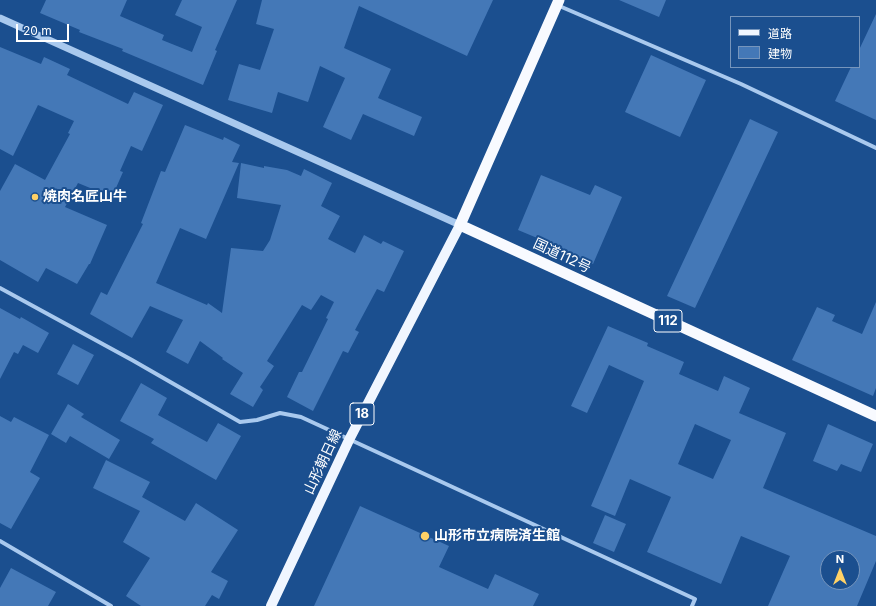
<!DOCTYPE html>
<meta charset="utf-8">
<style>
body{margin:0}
#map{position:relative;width:876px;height:606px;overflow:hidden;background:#1b4f8f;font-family:Inter,"Noto Sans JP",sans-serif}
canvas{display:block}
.legend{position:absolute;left:730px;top:16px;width:130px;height:52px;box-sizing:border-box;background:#1b4f8f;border:1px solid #7695bc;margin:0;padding:5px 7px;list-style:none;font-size:12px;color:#fff}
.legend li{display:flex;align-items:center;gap:8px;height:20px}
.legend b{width:20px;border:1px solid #7695bc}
.north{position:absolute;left:820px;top:550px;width:40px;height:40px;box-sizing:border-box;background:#1b4f8f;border:1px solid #7695bc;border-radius:50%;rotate:0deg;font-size:11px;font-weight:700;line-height:16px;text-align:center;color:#fff}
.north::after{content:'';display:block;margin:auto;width:14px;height:18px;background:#ffd166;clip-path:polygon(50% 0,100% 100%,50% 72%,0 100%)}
.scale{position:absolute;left:16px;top:24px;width:53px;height:18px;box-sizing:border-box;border:2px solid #fff;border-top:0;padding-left:5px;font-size:12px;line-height:14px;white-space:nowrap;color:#fff;-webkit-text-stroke:3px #1b4f8f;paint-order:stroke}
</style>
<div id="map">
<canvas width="876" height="606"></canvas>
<ul class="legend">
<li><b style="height:5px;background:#f0f6ff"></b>道路</li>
<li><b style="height:11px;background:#4478b7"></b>建物</li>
</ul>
<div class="north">N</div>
<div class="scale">20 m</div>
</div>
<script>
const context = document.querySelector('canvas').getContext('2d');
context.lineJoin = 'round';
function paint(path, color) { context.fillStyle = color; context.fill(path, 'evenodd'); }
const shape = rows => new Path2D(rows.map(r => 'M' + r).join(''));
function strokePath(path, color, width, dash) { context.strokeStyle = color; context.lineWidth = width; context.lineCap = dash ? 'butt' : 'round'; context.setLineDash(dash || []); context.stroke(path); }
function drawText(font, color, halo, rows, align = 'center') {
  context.font = font + ' Inter,"Noto Sans JP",sans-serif'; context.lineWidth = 4; context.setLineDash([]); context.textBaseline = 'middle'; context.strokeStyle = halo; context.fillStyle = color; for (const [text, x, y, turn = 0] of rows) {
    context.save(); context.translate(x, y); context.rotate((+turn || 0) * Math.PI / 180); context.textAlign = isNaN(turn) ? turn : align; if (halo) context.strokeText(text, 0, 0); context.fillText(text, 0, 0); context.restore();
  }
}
const building = shape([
 [46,0,127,0,120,16,164,35,162,40,192,52,202,27,175,15,182,0,237,0,215,50,217,51,203,85,122,51,123,49,79,32,80,30,40,13],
 [262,0,493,0,467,56,359,6,344,48,391,69,378,98,422,117,414,136,363,114,351,140,323,127,345,78,320,66,308,102,278,92,272,113,228,100,239,64,260,70,274,29,256,24],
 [619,0,666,0,659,17],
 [876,14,876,120,835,101,851,67,859,67,859,50],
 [0,47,41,64,44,57,70,69,67,75,128,104,134,92,163,105,142,151,131,146,120,171,123,172,112,197,78,183,65,207,107,225,90,264,89,264,77,284,46,268,38,282,0,260,0,191,15,164,45,180,70,134,68,133,74,121,38,105,13,156,0,149],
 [651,55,706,80,680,137,625,112],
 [750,119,778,132,695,308,667,296],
 [185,125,223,140,224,137,240,145,232,162,239,163,206,239,180,228,156,283,207,305,208,303,222,313,231,248,263,251,270,240,281,205,237,198,241,163,264,168,264,166,287,170,301,176,304,169,332,183,321,206,340,216,328,239,355,253,364,235,381,244,383,241,404,251,384,292,377,289,355,330,359,332,348,353,343,351,313,411,287,397,299,372,302,372,328,319,326,318,334,302,321,295,311,310,302,305,267,361,274,366,260,387,263,390,253,407,230,394,243,373,222,359,223,358,200,341,188,364,166,352,183,320,150,306,132,338,90,314,101,292,107,295,143,224,141,223,161,171,165,172],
 [541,175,590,195,595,185,622,197,593,264,565,252,566,250,518,230],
 [876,302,876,388,873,396,792,360,817,307,835,315,832,321,862,334],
 [0,308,20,319,21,317,49,333,38,353,23,345,18,354,14,352,0,379],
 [608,326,648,343,647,346,684,362,679,374,718,391,724,376,750,388,739,413,786,433,763,488,876,536,876,561,857,606,768,606,790,556,741,536,721,584,647,552,671,497,630,479,615,516,591,506,644,381,609,365,587,413,571,406],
 [695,424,731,440,713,479,678,464],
 [828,558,852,558,852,582,828,582],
 [73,344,94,355,78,385,57,374],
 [141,383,167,398,158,415,207,442,218,423,241,436,216,480,151,443,154,439,120,421],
 [68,404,84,414,81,417,120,440,109,459,70,436,66,443,51,434],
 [0,416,11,422,14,417,49,435,30,472,40,478,11,529,0,523],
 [828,424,873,444,861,472,841,464,837,471,813,461],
 [106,460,150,482,142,497,185,521,196,503,238,530,211,572,228,581,219,599,212,595,205,606,141,606,126,596,150,558,123,542,140,511,93,488],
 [360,506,449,546,439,567,488,589,495,574,539,594,533,606,314,606],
 [605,515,626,524,614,552,593,543],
 [11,568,56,592,48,606,0,606,0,588]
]);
const minor = shape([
 [557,5,741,84,876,148],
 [0,288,132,360,240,422,257,420,280,413,301,417,695,599,692,606],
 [0,541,111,606]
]);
const tertiary = shape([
 [0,18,460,225]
]);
const primary = shape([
 [271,606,349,440,460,225]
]);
const trunk = shape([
 [559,0,460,225,876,416]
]);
const markers = [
 [35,197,4,"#ffd166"],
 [425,536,5,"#ffd166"]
];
const shields = [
 [668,321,28],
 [362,414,24]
];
const shieldNames = [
 ["112",668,321],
 ["18",362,414]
];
const poiNames = [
 ["焼肉名匠山牛",43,197],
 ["山形市立病院済生館",434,536]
];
const streetNames = [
 ["国道112号",562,256,25],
 ["山形朝日線",323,462,-65]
];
paint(building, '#4478b7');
strokePath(minor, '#a9c9ee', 4);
strokePath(tertiary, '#a9c9ee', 7);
strokePath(primary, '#f0f6ff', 10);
strokePath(trunk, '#f8faff', 11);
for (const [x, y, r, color] of markers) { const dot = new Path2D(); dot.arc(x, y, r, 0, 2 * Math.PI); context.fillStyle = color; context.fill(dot); strokePath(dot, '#1b4f8f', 1.5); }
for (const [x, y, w] of shields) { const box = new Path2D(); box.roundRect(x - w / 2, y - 11, w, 22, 3); context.fillStyle = '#1b4f8f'; context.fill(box); strokePath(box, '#fff', 1); }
drawText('bold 13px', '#fff', null, shieldNames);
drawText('bold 14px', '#fff', '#1b4f8f', poiNames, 'left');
drawText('14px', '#fff', '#1b4f8f', streetNames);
</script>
